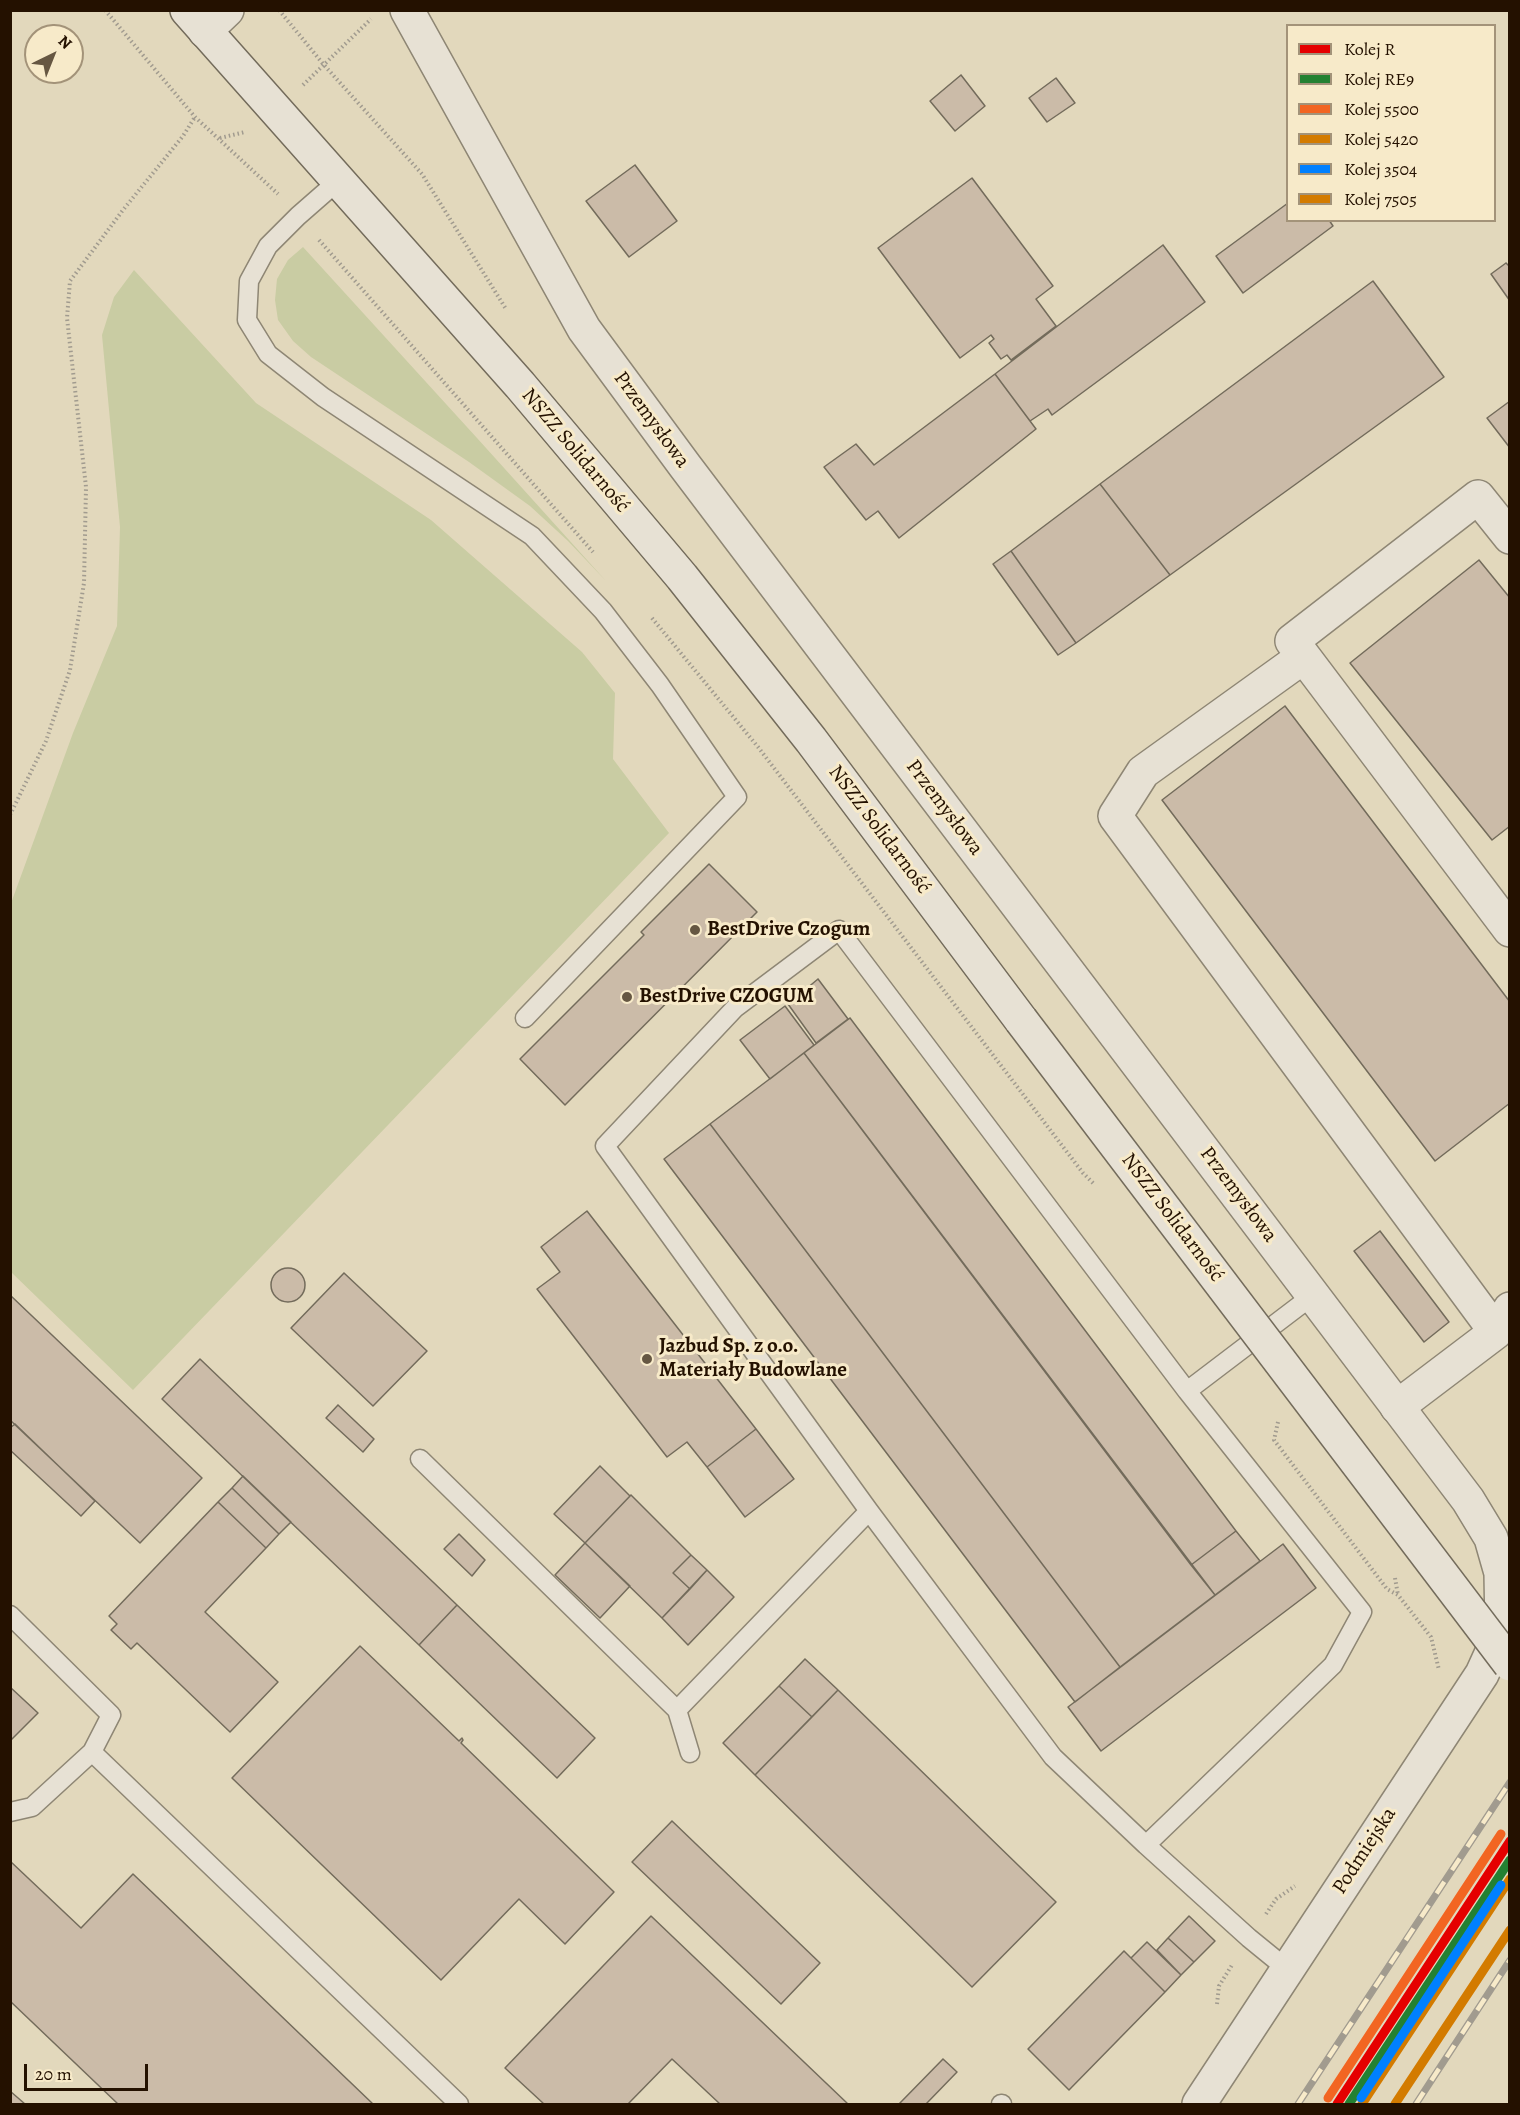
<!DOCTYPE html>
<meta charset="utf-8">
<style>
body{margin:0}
#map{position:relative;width:1520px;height:2115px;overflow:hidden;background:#e2d8bc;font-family:Alegreya,serif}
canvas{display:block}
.frame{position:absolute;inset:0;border:12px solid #241100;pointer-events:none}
.legend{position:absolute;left:1286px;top:24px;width:210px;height:198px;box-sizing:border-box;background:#f7eac9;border:2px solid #a39379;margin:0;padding:8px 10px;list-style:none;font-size:18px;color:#241100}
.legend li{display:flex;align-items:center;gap:12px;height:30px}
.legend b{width:30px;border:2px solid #a39379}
.north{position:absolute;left:24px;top:24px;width:60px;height:60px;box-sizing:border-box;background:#f7eac9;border:2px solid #a39379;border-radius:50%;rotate:43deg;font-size:16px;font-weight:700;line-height:24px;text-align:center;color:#241100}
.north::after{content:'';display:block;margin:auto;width:21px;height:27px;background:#665742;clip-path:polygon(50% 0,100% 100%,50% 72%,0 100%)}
.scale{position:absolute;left:24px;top:2064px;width:124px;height:27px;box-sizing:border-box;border:3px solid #241100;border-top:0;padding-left:8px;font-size:18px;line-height:21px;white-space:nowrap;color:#241100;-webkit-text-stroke:4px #f7eac9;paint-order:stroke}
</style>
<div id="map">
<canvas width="1520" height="2115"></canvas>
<div class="frame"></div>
<ul class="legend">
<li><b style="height:8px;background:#e50000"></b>Kolej R</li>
<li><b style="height:8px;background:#238132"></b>Kolej RE9</li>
<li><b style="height:8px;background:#f26522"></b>Kolej 5500</li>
<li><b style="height:8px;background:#d37b00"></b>Kolej 5420</li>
<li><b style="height:8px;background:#0080ff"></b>Kolej 3504</li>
<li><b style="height:8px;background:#d37b00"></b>Kolej 7505</li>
</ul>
<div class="north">N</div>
<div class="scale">20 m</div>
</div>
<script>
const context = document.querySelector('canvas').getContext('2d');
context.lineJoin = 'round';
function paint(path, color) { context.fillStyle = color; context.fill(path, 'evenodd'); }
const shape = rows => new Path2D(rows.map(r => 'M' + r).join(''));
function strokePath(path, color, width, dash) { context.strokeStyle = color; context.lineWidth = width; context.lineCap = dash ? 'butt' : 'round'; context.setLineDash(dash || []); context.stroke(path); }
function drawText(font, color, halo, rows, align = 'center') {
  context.font = font + ' Alegreya,serif'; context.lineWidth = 6; context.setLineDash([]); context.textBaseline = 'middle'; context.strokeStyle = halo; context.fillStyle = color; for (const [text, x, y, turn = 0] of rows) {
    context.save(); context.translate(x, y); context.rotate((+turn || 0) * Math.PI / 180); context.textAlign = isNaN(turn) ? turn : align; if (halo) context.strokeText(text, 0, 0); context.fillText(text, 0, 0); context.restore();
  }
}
const green = shape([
 [303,247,477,438,606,581,568,541,530,506,469,462,311,357,293,341,278,320,275,300,277,279,288,260],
 [134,270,256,403,431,520,582,652,615,693,613,759,669,833,133,1390,11,1272,10,906,73,733,117,626,120,527,102,335,114,297]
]);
const building = shape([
 [961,75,985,106,955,131,930,101,961,75],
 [1056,78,1075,103,1047,122,1029,98,1056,78],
 [635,165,677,221,629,257,586,201,635,165],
 [972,178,1053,286,1036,299,1056,326,1011,360,1007,355,1001,359,989,343,994,339,991,335,960,358,878,248,972,178],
 [1288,203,1288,220,1329,220,1333,226,1243,293,1216,256,1288,203],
 [1163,245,1205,302,1052,415,1048,409,1030,421,995,374,1163,245],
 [1506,263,1510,267,1510,301,1491,274,1506,263],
 [1373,281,1444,377,1170,575,1100,484,1373,281],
 [995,374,1036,429,899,538,878,511,866,520,824,467,856,444,874,465,995,374],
 [1510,401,1510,448,1487,418,1510,401],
 [1100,484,1170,575,1076,643,1011,551,1100,484],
 [1011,551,1076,643,1058,655,993,564,1011,551],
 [1479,560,1510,598,1510,826,1492,840,1350,663,1479,560],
 [1285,706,1510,1002,1510,1103,1435,1161,1162,800,1285,706],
 [709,864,757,912,565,1105,520,1059,644,935,641,932,709,864],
 [818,979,848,1019,816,1043,788,1004,818,979],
 [785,1006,814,1045,770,1079,740,1040,785,1006],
 [850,1018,1236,1531,1191,1565,804,1053,850,1018],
 [804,1053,1215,1595,1120,1667,710,1124,804,1053],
 [710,1124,1120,1667,1075,1702,664,1159,710,1124],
 [587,1211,756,1429,707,1467,687,1442,667,1457,537,1289,560,1272,541,1247,587,1211],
 [1380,1231,1449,1322,1424,1342,1354,1251,1380,1231],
 '271 1285a17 17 0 1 1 34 0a17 17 0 1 1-34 0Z',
 [344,1273,427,1351,373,1406,291,1328,344,1273],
 [10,1295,202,1478,140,1543,10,1420,10,1295],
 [200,1359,457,1605,419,1645,162,1399,200,1359],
 [338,1405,374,1439,363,1452,326,1418,338,1405],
 [15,1424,95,1501,81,1516,10,1450,10,1428,15,1424],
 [756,1429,794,1479,745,1517,707,1467,756,1429],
 [600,1466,630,1496,585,1543,554,1514,600,1466],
 [243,1476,291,1522,279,1534,232,1488,243,1476],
 [232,1488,279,1534,266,1548,218,1502,232,1488],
 [631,1495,691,1555,673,1573,690,1589,662,1618,585,1543,631,1495],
 [218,1502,266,1548,205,1612,278,1682,230,1732,137,1643,131,1649,111,1630,117,1624,109,1616,218,1502],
 [1236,1531,1260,1561,1215,1595,1191,1565,1236,1531],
 [459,1534,485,1560,472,1576,444,1549,459,1534],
 [585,1543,630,1586,600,1618,555,1575,585,1543],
 [1283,1544,1316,1588,1101,1751,1068,1707,1283,1544],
 [691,1555,707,1570,690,1589,673,1573,691,1555],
 [707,1570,734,1597,688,1645,662,1618,707,1570],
 [457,1605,595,1738,557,1778,419,1645,457,1605],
 [360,1646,459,1741,462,1738,463,1740,461,1743,614,1892,565,1944,519,1899,441,1980,232,1778,360,1646],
 [805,1659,838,1690,812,1717,779,1686,805,1659],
 [779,1686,812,1717,755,1775,723,1743,779,1686],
 [10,1687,38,1713,10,1741,10,1687],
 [838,1690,1056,1902,972,1987,755,1775,838,1690],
 [672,1821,820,1963,781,2004,632,1862,672,1821],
 [10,1861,81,1928,133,1874,373,2104,118,2104,10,2001,10,1861],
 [651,1916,848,2104,720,2104,672,2059,628,2104,544,2104,505,2068,651,1916],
 [1189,1916,1215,1941,1194,1962,1168,1938,1189,1916],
 [1168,1938,1194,1962,1181,1975,1157,1950,1168,1938],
 [1147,1942,1181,1975,1165,1992,1131,1958,1147,1942],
 [1124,1951,1165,1992,1069,2090,1028,2049,1124,1951],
 [943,2059,957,2072,926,2104,899,2104,943,2059],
 [10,2091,25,2104,10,2104,10,2091]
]);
const path = shape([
 [105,10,195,117,278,194],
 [279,10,324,65,422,174,506,309],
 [303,85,371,19],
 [220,138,245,132],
 [319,240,593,552],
 [652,618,758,747,1083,1173,1094,1184],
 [10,815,46,741,70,670,84,583,86,487,67,318,70,281,123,210,183,136,195,117],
 [1278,1422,1274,1440,1387,1589,1398,1595,1431,1637,1439,1670],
 [1395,1578,1398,1595],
 [1266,1914,1276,1899,1295,1886],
 [1217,2004,1219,1986,1232,1965]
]);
const service = shape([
 [338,181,298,216,268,246,249,281,247,320,268,354,323,397,532,536,603,611,660,685,737,797,525,1018],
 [1187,1391,1312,1296],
 [420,1459,677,1710],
 [10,1615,111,1715,92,1752,32,1807,10,1812],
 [92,1752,459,2104],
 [690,1753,677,1710,869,1511],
 [1146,1845,1333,1665,1362,1612,1187,1391,839,930,735,1008,605,1146,869,1511,1053,1757,1146,1845,1249,1938,1287,1969],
 [1001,2104,1002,2104]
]);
const minor = shape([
 [1510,537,1478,497,1292,641,1510,930],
 [1303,657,1143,772,1115,816,1496,1332],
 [1397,1407,1496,1332,1510,1309]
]);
const tertiary = shape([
 [407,10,584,329,685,466,1468,1500,1491,1538,1501,1573,1502,1630,1482,1674,1199,2104],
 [205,31,227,10]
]);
const secondary = shape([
 [187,10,520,385,682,577,811,740,1021,1020]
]);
const rail = shape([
 [1298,2104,1510,1782],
 [1416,2104,1510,1960]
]);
const secondaryBridge = shape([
 [1021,1020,1510,1664]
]);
const rail1 = shape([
 [1337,2104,1510,1841]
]);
const rail2 = shape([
 [1349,2104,1510,1860]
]);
const rail3 = shape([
 [1328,2098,1501,1834]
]);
const rail4 = shape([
 [1362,2104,1510,1879]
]);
const rail5 = shape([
 [1361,2098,1501,1885]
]);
const rail6 = shape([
 [1395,2104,1510,1930]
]);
const markers = [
 [695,930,6,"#665742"],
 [627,997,6,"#665742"],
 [647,1359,6,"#665742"]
];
const streetNames = [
 ["Przemysłowa",651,420,54],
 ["NSZZ Solidarność",575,451,50],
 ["Przemysłowa",944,808,53],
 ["NSZZ Solidarność",879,830,53],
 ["Przemysłowa",1238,1195,53],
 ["NSZZ Solidarność",1172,1218,53],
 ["Podmiejska",1365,1851,-57]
];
const poiNames = [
 ["BestDrive Czogum",707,930],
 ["BestDrive CZOGUM",639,997],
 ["Jazbud Sp. z o.o.",659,1347],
 ["Materiały Budowlane",659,1371]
];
paint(green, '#c9cca3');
paint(building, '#cbbba8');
strokePath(building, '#736b5b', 1.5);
strokePath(service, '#8e8674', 21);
strokePath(minor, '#8e8674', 36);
strokePath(tertiary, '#8e8674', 36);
strokePath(secondary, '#736b5b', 36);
strokePath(path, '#a19b8f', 4, [1.5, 3]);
strokePath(service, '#e7e1d4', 18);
strokePath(minor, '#e7e1d4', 33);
strokePath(tertiary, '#e7e1d4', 33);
strokePath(secondary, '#e7e1d4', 33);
strokePath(rail, '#a19b8f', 7);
strokePath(rail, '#f7eac9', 4.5, [14]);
strokePath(secondaryBridge, '#736b5b', 36, []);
strokePath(secondaryBridge, '#e7e1d4', 33);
strokePath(rail1, '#e50000', 9);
strokePath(rail2, '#238132', 9);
strokePath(rail3, '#f26522', 9);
strokePath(rail4, '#d37b00', 9);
strokePath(rail5, '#0080ff', 9);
strokePath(rail6, '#d37b00', 9);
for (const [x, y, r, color] of markers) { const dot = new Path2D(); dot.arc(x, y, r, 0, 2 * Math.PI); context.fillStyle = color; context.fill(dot); strokePath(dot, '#f7eac9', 2); }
drawText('21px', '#241100', '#f7eac9', streetNames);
drawText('bold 21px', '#241100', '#f7eac9', poiNames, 'left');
</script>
